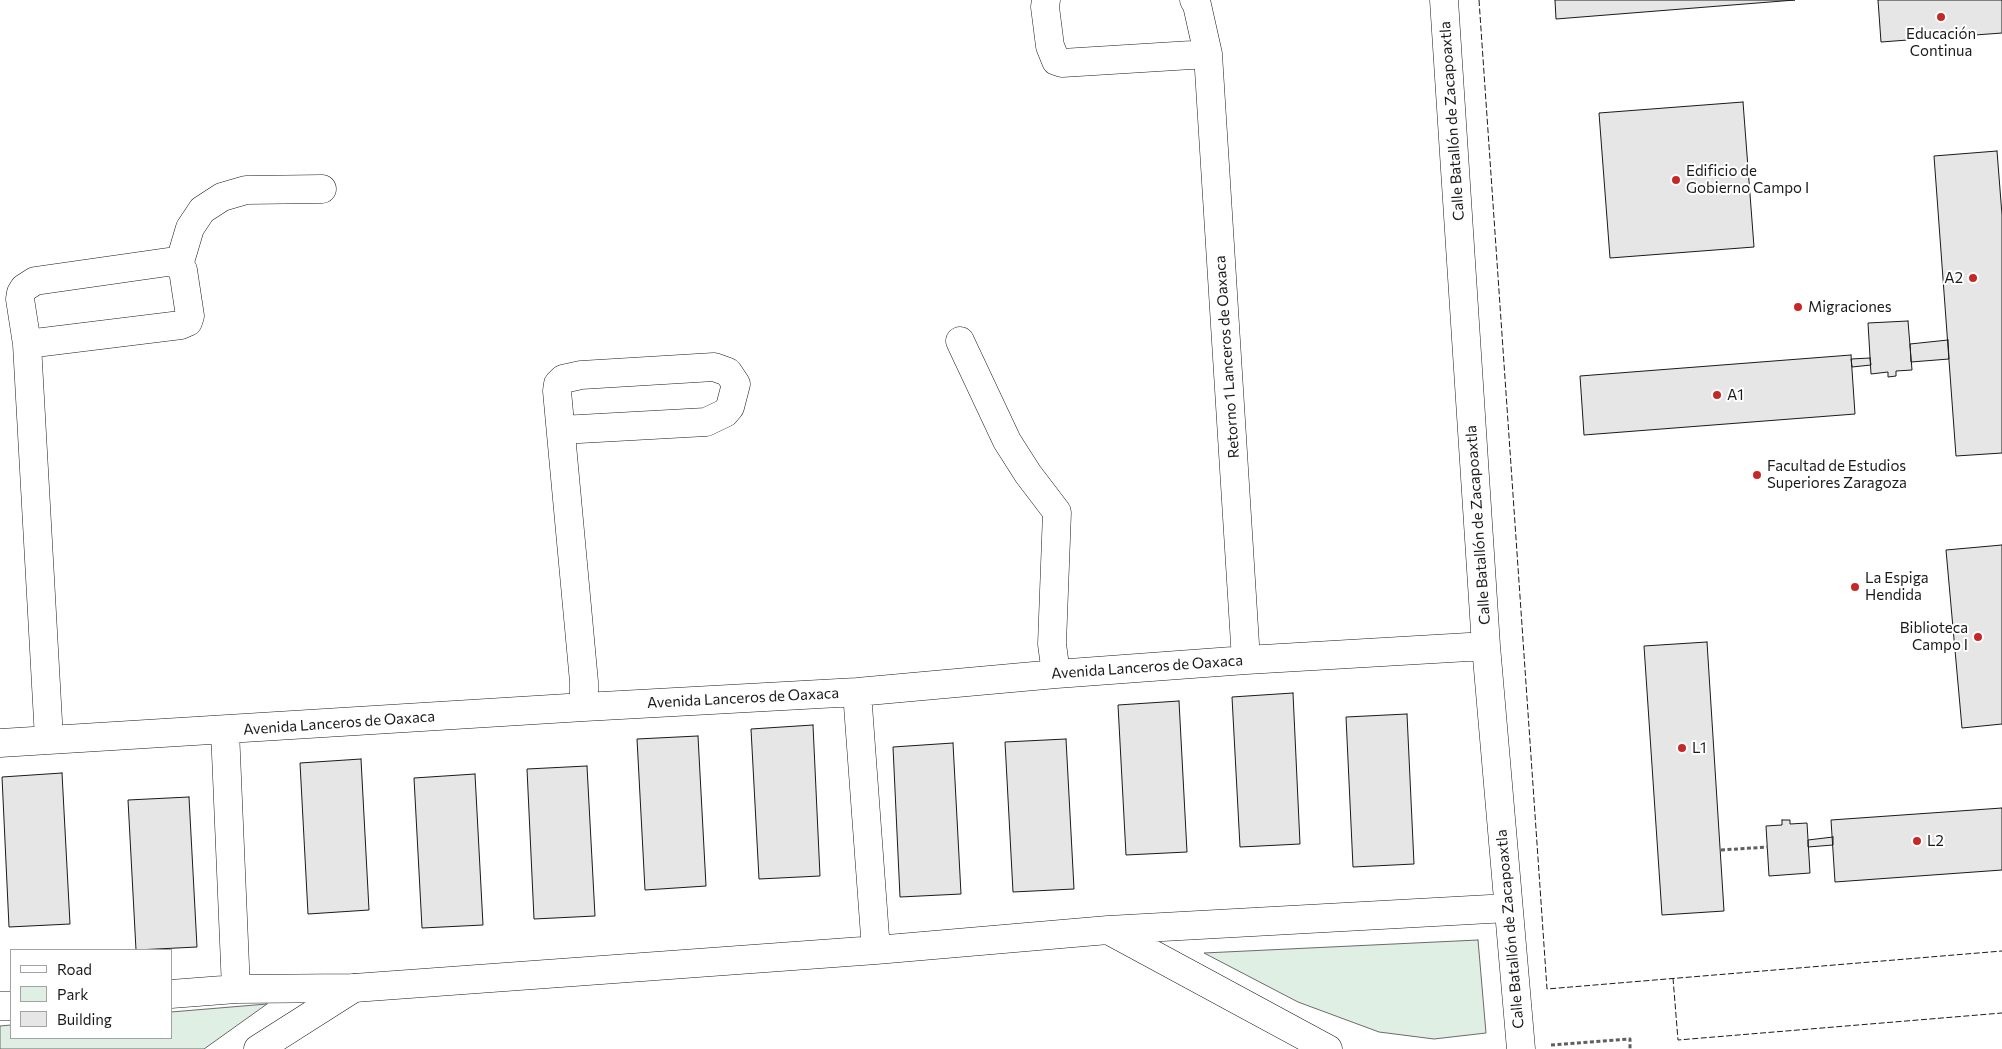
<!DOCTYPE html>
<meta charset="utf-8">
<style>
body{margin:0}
#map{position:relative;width:2002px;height:1049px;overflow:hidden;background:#fff;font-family:Commissioner,sans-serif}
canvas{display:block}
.legend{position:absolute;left:10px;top:949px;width:162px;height:90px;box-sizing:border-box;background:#fff;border:1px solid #a3a3a3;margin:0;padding:6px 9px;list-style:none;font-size:15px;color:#1a1a1a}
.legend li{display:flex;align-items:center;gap:10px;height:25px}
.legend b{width:25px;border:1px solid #a3a3a3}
</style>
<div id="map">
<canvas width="2002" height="1049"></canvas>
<ul class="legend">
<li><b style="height:6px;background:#fff"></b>Road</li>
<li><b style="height:14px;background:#e0efe3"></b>Park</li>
<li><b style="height:14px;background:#e6e6e6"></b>Building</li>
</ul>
</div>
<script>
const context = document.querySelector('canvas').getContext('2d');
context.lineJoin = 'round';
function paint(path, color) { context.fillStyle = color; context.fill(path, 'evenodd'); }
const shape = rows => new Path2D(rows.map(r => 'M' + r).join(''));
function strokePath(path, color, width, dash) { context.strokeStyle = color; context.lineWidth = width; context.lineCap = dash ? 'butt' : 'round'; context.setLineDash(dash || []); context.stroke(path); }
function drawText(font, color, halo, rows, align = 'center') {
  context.font = font + ' Commissioner,sans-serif'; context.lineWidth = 4; context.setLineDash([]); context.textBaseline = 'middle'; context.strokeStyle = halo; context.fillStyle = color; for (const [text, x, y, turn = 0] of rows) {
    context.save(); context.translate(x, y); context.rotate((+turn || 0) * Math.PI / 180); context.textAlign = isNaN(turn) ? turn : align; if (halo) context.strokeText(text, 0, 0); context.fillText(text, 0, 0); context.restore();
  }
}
const green = shape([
 [1478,940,1486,1033,1434,1039,1379,1032,1298,1002,1204,953,1478,940],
 [267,1004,204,1049,0,1049,0,1026,11,1025,11,1038,171,1038,171,1012,267,1004]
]);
const building = shape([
 [1555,0,1795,0,1556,19,1555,0],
 [1878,0,2002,0,2002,33,1881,42,1878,0],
 [1743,102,1754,247,1610,258,1599,113,1743,102],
 [1997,151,2002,215,2002,453,1956,456,1934,156,1997,151],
 [1908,321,1912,370,1896,371,1896,376,1888,377,1888,372,1871,374,1868,323,1908,321],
 [1948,340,1949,359,1911,362,1910,344,1948,340],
 [1851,355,1855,414,1584,435,1580,376,1851,355],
 [1870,358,1871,365,1852,367,1851,359,1870,358],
 [2002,545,2002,724,1962,728,1946,550,2002,545],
 [1707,642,1724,911,1662,915,1644,646,1707,642],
 [1293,693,1300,844,1240,847,1232,697,1293,693],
 [1179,701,1187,852,1126,855,1118,705,1179,701],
 [1407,714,1414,864,1353,867,1346,717,1407,714],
 [813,725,820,876,759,879,751,729,813,725],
 [698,736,706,886,645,890,637,739,698,736],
 [1066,739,1074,889,1013,892,1005,742,1066,739],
 [953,743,961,894,900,897,893,747,953,743],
 [361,759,369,910,308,914,300,763,361,759],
 [587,766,595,916,534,919,527,769,587,766],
 [62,773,70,924,9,927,2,777,62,773],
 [475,774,483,925,422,928,414,778,475,774],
 [189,797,197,947,136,950,128,800,189,797],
 [2002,808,2002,870,1835,882,1831,820,2002,808],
 [1782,820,1790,820,1790,824,1807,823,1810,873,1769,876,1766,826,1782,825,1782,820],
 [1833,837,1833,845,1808,847,1808,840,1833,837]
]);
const path = shape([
 [1721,850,1768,847],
 [1551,1045,1630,1039,1630,1049]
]);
const minor = shape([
 [1046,0,1045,7,1050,46,1056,61,1062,63,1208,54],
 [1194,0,1197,5,1208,54,1246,660],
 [1444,0,1486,646,1521,1049],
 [179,265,190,228,202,210,222,197,246,190,322,189],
 [960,341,1007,441,1028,474,1057,512,1052,644,1056,674],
 [27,344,181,325,188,322,190,316,183,270,174,262,168,262,35,281,24,288,21,293,20,299,27,344,49,739],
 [561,430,706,422,725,413,730,407,736,384,728,372,714,367,581,375,563,379,558,384,557,391,584,682,584,707],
 [857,692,876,950],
 [225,730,236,989],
 [0,743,584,707,857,692,1056,674,1246,660,1486,646],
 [1108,930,1328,1049],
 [171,994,236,989,354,988,876,950,1108,930,1508,908],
 [0,1006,11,1006]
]);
const secondary = shape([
 [258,1049,354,988]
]);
const fence = shape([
 [1479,0,1547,989,2002,951],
 [1673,978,1678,1040,2002,1013]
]);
const markers = [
 [1941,17,5,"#c62828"],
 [1676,180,5,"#c62828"],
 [1973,278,5,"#c62828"],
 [1798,307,5,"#c62828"],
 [1717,395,5,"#c62828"],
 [1757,475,5,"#c62828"],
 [1855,587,5,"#c62828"],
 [1978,637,5,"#c62828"],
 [1682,748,5,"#c62828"],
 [1917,841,5,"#c62828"]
];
const poiNames = [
 ["Educación",1941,34,"center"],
 ["Continua",1941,51,"center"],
 ["Edificio de",1686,171],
 ["Gobierno Campo I",1686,188],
 ["A2",1963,278,"right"],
 ["Migraciones",1808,307],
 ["A1",1727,395],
 ["Facultad de Estudios",1767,466],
 ["Superiores Zaragoza",1767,483],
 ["La Espiga",1865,578],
 ["Hendida",1865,595],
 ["Biblioteca",1968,628,"right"],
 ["Campo I",1968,645,"right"],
 ["L1",1692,748],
 ["L2",1927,841]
];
const streetNames = [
 ["Calle Batallón de Zacapoaxtla",1452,121,-94],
 ["Retorno 1 Lanceros de Oaxaca",1227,357,-94],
 ["Calle Batallón de Zacapoaxtla",1478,525,-94],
 ["Avenida Lanceros de Oaxaca",1147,667,-4],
 ["Avenida Lanceros de Oaxaca",743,698,-3],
 ["Avenida Lanceros de Oaxaca",339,723,-4],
 ["Calle Batallón de Zacapoaxtla",1510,929,-95]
];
paint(green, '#e0efe3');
strokePath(green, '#6a6a6a', 1);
paint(building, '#e6e6e6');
strokePath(building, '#1a1a1a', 1);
strokePath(minor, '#1a1a1a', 29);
strokePath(secondary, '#1a1a1a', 29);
strokePath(path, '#5f5f5f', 3, [4, 2.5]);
strokePath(minor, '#fff', 28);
strokePath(secondary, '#fff', 28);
strokePath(fence, '#1a1a1a', 1, [6, 2.5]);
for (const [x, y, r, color] of markers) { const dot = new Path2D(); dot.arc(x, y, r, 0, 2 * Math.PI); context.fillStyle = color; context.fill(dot); strokePath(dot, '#fff', 2); }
drawText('15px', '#1a1a1a', '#fff', poiNames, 'left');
drawText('15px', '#1a1a1a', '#fff', streetNames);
</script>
